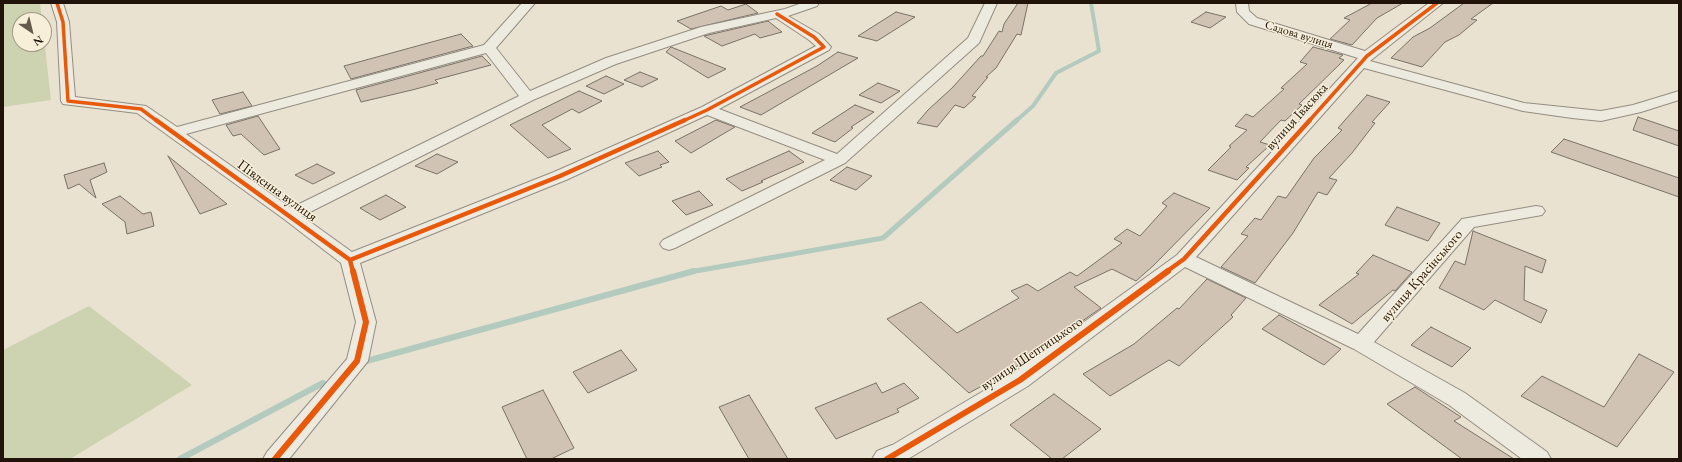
<!DOCTYPE html>
<meta charset="utf-8">
<style>
body{margin:0}
#map{position:relative;width:1682px;height:462px;overflow:hidden;background:#eae2d0;font-family:"EB Garamond",serif}
canvas{display:block}
.frame{position:absolute;inset:0;border:4px solid #21130a;pointer-events:none}
.north{position:absolute;left:12px;top:12px;width:40px;height:40px;box-sizing:border-box;background:#f8efd9;border:1px solid #a29786;border-radius:50%;rotate:145deg;font-size:11px;font-weight:700;line-height:16px;text-align:center;color:#21130a}
.north::after{content:'';display:block;margin:auto;width:14px;height:18px;background:#675b4f;clip-path:polygon(50% 0,100% 100%,50% 72%,0 100%)}
</style>
<div id="map">
<canvas width="1682" height="462"></canvas>
<div class="frame"></div>
<div class="north">N</div>
</div>
<script>
const context = document.querySelector('canvas').getContext('2d');
context.lineJoin = 'round';
function paint(path, color) { context.fillStyle = color; context.fill(path, 'evenodd'); }
const shape = rows => new Path2D(rows.map(r => 'M' + r).join(''));
function strokePath(path, color, width, dash) { context.strokeStyle = color; context.lineWidth = width; context.lineCap = dash ? 'butt' : 'round'; context.setLineDash(dash || []); context.stroke(path); }
function drawText(font, color, halo, rows, align = 'center') {
  context.font = font + ' "EB Garamond",serif'; context.lineWidth = 3; context.setLineDash([]); context.textBaseline = 'middle'; context.strokeStyle = halo; context.fillStyle = color; for (const [text, x, y, turn = 0] of rows) {
    context.save(); context.translate(x, y); context.rotate((+turn || 0) * Math.PI / 180); context.textAlign = isNaN(turn) ? turn : align; if (halo) context.strokeText(text, 0, 0); context.fillText(text, 0, 0); context.restore();
  }
}
const green = shape([
 [3,3,40,3,42,20,20,20,20,44,44,44,44,38,51,100,3,107],
 [89,306,192,385,70,459,3,459,3,350]
]);
const streamFar2 = shape([
 [1016,121,1033,106,1056,73,1099,51,1091,3]
]);
const streamFar1 = shape([
 [690,272,883,238,1017,120]
]);
const stream = shape([
 [363,362,694,271],
 [180,459,323,383]
]);
const building = shape([
 [1018,3,1028,3,1021,35,1017,34,996,68,986,77,988,77,972,96,976,97,964,108,955,105,937,127,917,123,928,110,952,88,981,56,983,56,999,31,1002,32,1004,24,1018,3],
 [1372,3,1403,3,1377,18,1352,45,1330,39,1350,20,1344,18,1372,3],
 [1464,3,1493,3,1471,19,1477,20,1459,35,1445,42,1422,67,1391,58,1413,37,1430,28,1464,3],
 [746,4,758,13,691,29,677,21,721,6,728,10,746,4],
 [896,12,915,17,877,41,858,36,896,12],
 [1206,12,1226,17,1210,28,1191,22,1206,12],
 [768,21,782,32,760,38,755,34,722,46,704,36,768,21],
 [461,34,473,46,351,79,344,66,461,34],
 [671,47,726,69,708,78,666,52,671,47],
 [1313,47,1343,55,1339,58,1344,60,1299,104,1302,105,1285,121,1281,120,1260,142,1270,145,1246,167,1249,168,1237,180,1208,170,1231,147,1229,146,1247,130,1235,126,1246,114,1253,117,1284,89,1281,88,1307,64,1300,62,1313,47],
 [838,52,858,58,761,115,740,107,817,66,838,52],
 [482,56,491,65,435,80,438,83,412,90,361,102,356,90,482,56],
 [640,72,658,79,642,87,624,80,640,72],
 [606,76,624,84,604,94,586,86,606,76],
 [878,83,900,91,881,103,859,95,878,83],
 [579,91,602,101,579,113,572,109,542,125,571,149,548,158,510,125,579,91],
 [243,92,252,106,220,114,212,100,243,92],
 [1367,95,1390,102,1372,122,1375,123,1352,153,1329,178,1337,180,1327,195,1318,192,1293,233,1255,283,1221,267,1248,236,1241,234,1255,218,1261,220,1278,196,1286,198,1314,158,1342,130,1338,128,1367,95],
 [855,105,874,112,851,127,853,128,835,142,812,133,855,105],
 [258,116,280,149,264,155,241,134,233,136,226,125,258,116],
 [1638,117,1679,131,1679,146,1633,130,1638,117],
 [716,120,735,127,691,153,675,141,716,120],
 [1564,139,1679,178,1679,197,1551,152,1564,139],
 [658,151,669,162,660,165,662,167,639,176,625,163,658,151],
 [789,151,804,162,761,181,763,182,742,191,726,179,789,151],
 [437,154,458,162,437,174,415,166,437,154],
 [168,156,227,204,200,214,168,156],
 [104,163,107,172,90,180,96,198,79,184,68,189,64,175,104,163],
 [317,164,335,173,313,184,295,175,317,164],
 [847,167,872,176,856,190,830,180,847,167],
 [699,191,713,205,686,215,672,201,699,191],
 [1174,193,1210,208,1154,265,1136,281,1112,269,1074,287,1101,308,1013,369,969,393,887,319,921,302,957,333,1019,298,1011,291,1027,284,1038,291,1070,272,1077,276,1122,243,1114,239,1127,229,1140,236,1167,206,1162,203,1174,193],
 [386,195,406,207,380,220,360,208,386,195],
 [120,196,143,214,151,212,154,226,127,234,125,222,102,204,120,196],
 [1397,207,1440,223,1428,241,1385,225,1397,207],
 [1473,231,1546,260,1542,273,1525,266,1524,300,1547,310,1541,323,1495,300,1484,310,1439,288,1455,261,1465,265,1473,231],
 [1373,255,1412,272,1395,291,1393,290,1352,324,1319,305,1359,274,1356,273,1373,255],
 [1207,279,1246,298,1231,315,1233,317,1179,366,1169,360,1110,396,1083,374,1134,344,1177,308,1179,309,1207,279],
 [1279,315,1341,349,1324,365,1262,329,1279,315],
 [1431,327,1471,348,1452,367,1411,345,1431,327],
 [621,350,637,370,588,393,573,372,621,350],
 [1639,354,1674,372,1617,447,1521,396,1542,376,1604,407,1639,354],
 [876,383,882,393,904,383,919,398,897,409,899,412,836,439,815,408,876,383],
 [1415,387,1461,417,1454,421,1514,459,1462,459,1387,404,1415,387],
 [543,390,574,448,551,459,527,459,502,407,543,390],
 [1054,394,1101,429,1062,459,1052,459,1010,425,1054,394],
 [749,395,788,459,749,459,719,407,749,395]
]);
const minor = shape([
 [51,3,63,3,69,22,75,97,146,106,177,127,484,45,522,3,535,3,496,48,530,91,606,58,701,27,785,9,802,3,819,3,817,6,788,16,819,34,831,47,829,50,719,109,837,154,968,38,985,3,997,3,979,43,845,163,675,248,669,250,663,248,660,244,663,240,825,160,707,115,566,180,360,263,376,322,368,361,289,459,263,459,267,452,347,359,356,322,341,263,284,219,137,113,63,104,61,101,57,22,51,3],
 [776,18,809,40,816,46,702,107,554,172,352,252,302,216,533,100,616,64,709,33,776,18],
 [486,53,519,96,291,208,186,134,486,53],
 [1236,3,1248,3,1249,11,1257,18,1365,51,1429,3,1443,3,1370,61,1524,103,1601,111,1633,105,1679,91,1679,100,1641,112,1601,121,1572,118,1523,111,1364,68,1196,257,1358,334,1462,219,1536,206,1542,207,1545,211,1542,215,1474,227,1374,342,1465,393,1547,452,1551,459,1522,459,1449,405,1354,349,1185,267,1028,386,908,459,881,459,880,457,884,450,1012,374,1177,255,1358,58,1249,24,1237,12,1236,3]
]);
const tertiary = shape([
 [892,445,902,449,909,459,872,459,877,451,892,445]
]);
const cyclewayFar2 = shape([
 [57,3,63,22,68,101,141,109,157,121],
 [683,121,707,110,824,47,814,37,777,14],
 [1309,121,1367,56,1437,3]
]);
const cyclewayFar1 = shape([
 [156,120,350,260,353,272],
 [350,260,560,176,685,120],
 [1166,272,1184,259,1310,120]
]);
const cycleway = shape([
 [275,459,357,361,366,322,353,271],
 [887,459,1020,380,1168,271]
]);
const farStreetnames = [
 ["Садова вулиця",1299,35,17]
];
const streetNames = [
 ["вулиця Івасюка",1297,117,-48],
 ["Південна вулиця",277,191,36],
 ["вулиця Красінського",1422,276,-49],
 ["вулиця Шептицького",1032,354,-34]
];
paint(green, '#cdd3b1');
strokePath(streamFar2, '#b3cabf', 4);
strokePath(streamFar1, '#b3cabf', 5);
strokePath(stream, '#b3cabf', 6);
paint(building, '#d1c3b4');
strokePath(building, '#787167', 1);
strokePath(minor, '#948d82', 2);
strokePath(tertiary, '#948d82', 2);
paint(minor, '#edeae0');
paint(tertiary, '#edeae0');
strokePath(cyclewayFar2, '#e8590c', 3.5);
strokePath(cyclewayFar1, '#e8590c', 4.5);
strokePath(cycleway, '#e8590c', 6);
drawText('12px', '#21130a', '#f8efd9', farStreetnames);
drawText('14px', '#21130a', '#f8efd9', streetNames);
</script>
